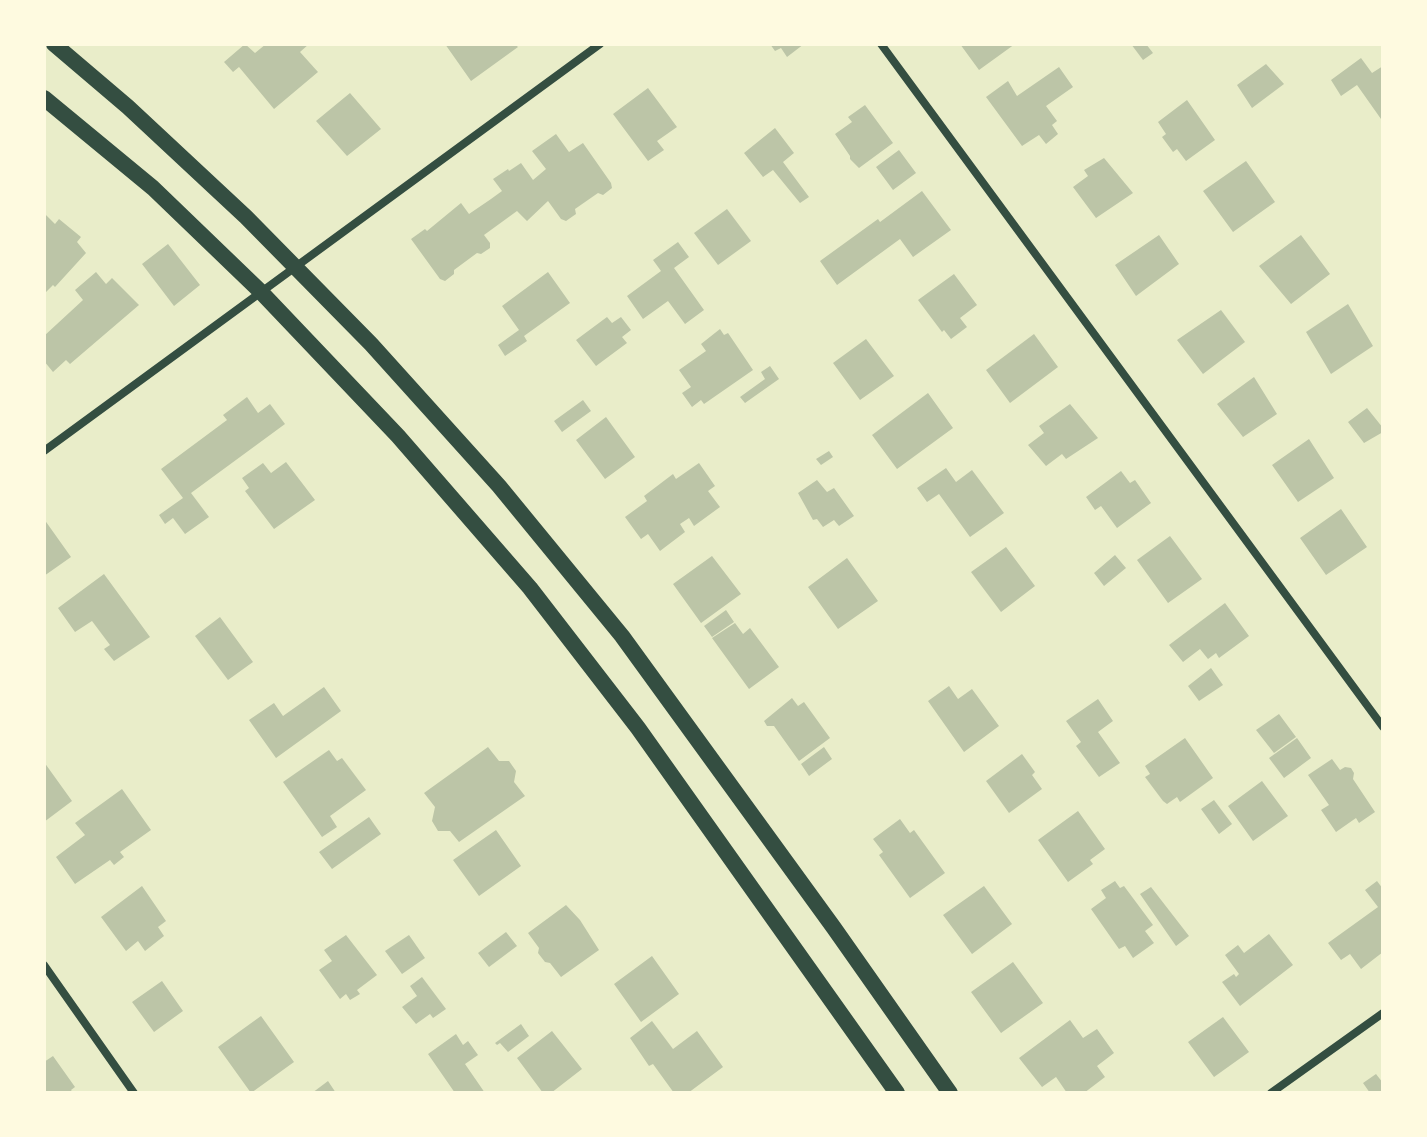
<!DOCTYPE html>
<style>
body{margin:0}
#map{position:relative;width:1427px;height:1137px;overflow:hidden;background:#e9edc9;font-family:"Alegreya Sans",sans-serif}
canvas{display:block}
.frame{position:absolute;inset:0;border:46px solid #fefae0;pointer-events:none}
</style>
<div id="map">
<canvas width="1427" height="1137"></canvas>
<div class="frame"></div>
</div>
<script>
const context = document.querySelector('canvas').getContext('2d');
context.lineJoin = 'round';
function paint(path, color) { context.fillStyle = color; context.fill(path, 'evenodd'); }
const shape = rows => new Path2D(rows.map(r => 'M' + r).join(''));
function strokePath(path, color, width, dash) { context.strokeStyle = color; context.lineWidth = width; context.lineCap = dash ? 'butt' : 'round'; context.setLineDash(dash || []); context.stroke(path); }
const building = shape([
 [245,44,255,53,266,44,309,44,300,52,318,72,274,109,239,67,233,72,224,62],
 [445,44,515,44,518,47,471,81],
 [770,44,804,44,787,57,781,48,775,51],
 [960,44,1015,44,979,70],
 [1131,44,1146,44,1153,53,1143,60],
 [1361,58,1372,73,1383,66,1381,119,1357,85,1341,96,1331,80],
 [1266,64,1284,84,1252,108,1237,85],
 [1059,67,1073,87,1046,106,1057,121,1052,125,1058,134,1046,144,1039,135,1022,146,986,97,1008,81,1017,96],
 [648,88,677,127,657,141,664,150,648,161,613,114],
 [350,93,381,129,347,156,316,121],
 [1187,100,1215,140,1186,161,1177,149,1173,152,1162,137,1166,134,1158,122],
 [865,105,893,143,859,168,850,159,850,156,835,134,852,122,848,117],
 [775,128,794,153,783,162,809,197,800,203,773,170,763,177,744,153],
 [556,134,569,152,583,143,611,183,612,188,603,195,598,193,575,209,576,214,566,221,561,219,548,201,527,221,517,211,484,235,490,243,490,248,481,254,477,253,454,270,454,274,445,281,440,279,411,239,425,229,427,231,461,203,469,214,491,199,502,191,493,179,508,169,509,171,521,163,533,180,546,169,532,151],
 [899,150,916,173,893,190,876,167],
 [1104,158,1133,193,1096,218,1073,187,1088,176,1084,170],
 [1246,161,1275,202,1233,232,1203,191],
 [922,191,951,230,913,257,900,239,837,285,820,261,878,219,880,222],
 [727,209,751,241,718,265,694,233],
 [44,213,55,224,59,219,81,237,77,242,86,253,55,287,53,285,44,294],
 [1159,235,1179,264,1136,296,1115,265],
 [1301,235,1330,274,1291,304,1259,266],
 [678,242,689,257,674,268,704,310,685,324,668,301,643,319,627,296,661,271,653,260],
 [168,244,200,285,174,306,142,264],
 [96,272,106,284,112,278,139,305,70,364,66,360,53,372,44,361,44,336,83,300,75,290],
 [548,272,570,303,524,336,527,341,505,356,498,345,519,330,502,306],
 [954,274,977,305,960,318,967,327,951,339,944,330,942,332,918,300],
 [1348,304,1373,346,1331,374,1306,332],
 [1221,310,1245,342,1203,374,1177,340],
 [607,317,612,323,621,317,631,330,622,337,627,343,596,366,576,340],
 [720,329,724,335,728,333,753,370,704,404,701,400,692,407,682,393,691,387,679,370,706,351,701,344],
 [1034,334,1058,367,1010,403,986,370],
 [866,339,894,376,860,400,833,363],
 [770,366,779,379,745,403,740,397,765,379,761,372],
 [1254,377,1277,414,1243,437,1217,404],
 [928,393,953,428,897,469,872,435],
 [247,397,258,413,270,404,285,424,191,493,209,517,185,534,173,518,165,524,159,515,183,498,161,469,227,420,223,415],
 [583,400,591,411,562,432,554,421],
 [1070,404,1098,438,1066,459,1062,454,1046,466,1028,445,1044,433,1039,426],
 [1367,408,1383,428,1383,432,1364,443,1348,422],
 [606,417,635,457,605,479,576,440],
 [1309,439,1334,478,1298,502,1272,465],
 [829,451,833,457,821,465,816,459],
 [286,462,315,500,274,529,245,491,249,488,242,478,263,463,271,473],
 [699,463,715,486,708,491,720,507,694,526,689,518,680,524,685,532,660,551,648,534,641,539,625,517,647,501,644,496,673,474,676,479],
 [946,468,956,482,972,470,1004,513,970,537,939,494,927,502,917,488],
 [1121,471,1130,483,1135,480,1151,503,1117,528,1101,506,1095,510,1086,497],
 [817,480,827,492,834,488,854,516,839,526,834,520,823,527,817,519,813,520,798,493],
 [1341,509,1367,547,1326,575,1300,538],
 [44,519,71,557,44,576],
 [1170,536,1202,579,1168,603,1137,560],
 [1006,547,1035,586,1001,612,971,572],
 [1115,555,1126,568,1104,586,1094,573],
 [712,556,741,594,701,623,673,584],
 [847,558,878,601,838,629,808,587],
 [104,574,150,637,114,661,104,649,110,645,92,621,75,632,58,608],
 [1225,603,1249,636,1219,658,1216,653,1208,659,1200,649,1183,662,1169,645],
 [726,610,734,622,712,637,704,626],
 [220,617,253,662,228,680,195,636],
 [735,623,743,634,750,628,779,667,749,689,712,638],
 [1211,668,1223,685,1199,701,1188,686],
 [949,686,958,699,972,689,999,726,964,752,928,701],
 [324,687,341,711,276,758,249,720,274,703,283,716],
 [792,698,798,706,804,702,830,738,799,761,774,726,767,726,764,721],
 [1098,699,1113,721,1098,732,1120,763,1099,777,1076,746,1081,742,1066,721],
 [1279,714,1296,737,1274,753,1256,730],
 [1185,738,1213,778,1180,802,1177,797,1167,804,1163,801,1145,777,1150,774,1145,766],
 [1297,738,1311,758,1284,778,1269,758],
 [488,747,499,761,509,761,516,771,514,782,525,796,459,842,450,831,438,831,432,821,435,807,424,793],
 [824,747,832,759,809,776,801,764],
 [329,750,337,761,342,758,366,790,330,816,337,827,322,837,283,782],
 [1022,754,1035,772,1032,775,1042,789,1009,813,986,781],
 [1332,759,1340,770,1345,767,1351,768,1354,773,1353,779,1375,812,1359,823,1356,818,1336,832,1321,810,1329,805,1308,775],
 [44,762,72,801,44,822],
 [1262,781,1288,816,1253,841,1228,806],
 [122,789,151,830,120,852,124,857,114,865,110,860,75,884,56,857,85,835,75,823],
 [1214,800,1232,824,1219,834,1201,809],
 [1078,811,1105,849,1090,860,1093,864,1068,882,1038,840],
 [369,817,381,834,332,869,319,852],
 [900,819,910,833,914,830,945,873,910,898,879,855,883,852,873,839],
 [496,830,521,866,479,896,453,860],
 [1115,881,1120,888,1124,886,1153,925,1145,931,1154,943,1133,958,1125,946,1119,949,1091,909,1106,898,1101,890],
 [1377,881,1383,889,1383,952,1361,969,1350,954,1341,960,1328,943,1378,907,1365,890],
 [142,886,166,921,158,927,164,936,145,951,138,941,126,951,101,917],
 [984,886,1012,924,972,954,943,915],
 [1151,887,1189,936,1176,946,1140,894],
 [566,905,580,920,599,950,561,977,550,963,545,962,538,953,539,948,528,933],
 [506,932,517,946,489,967,478,953],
 [1269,934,1293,965,1240,1006,1222,982,1234,974,1236,977,1239,974,1225,955,1238,945,1244,953],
 [346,935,377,975,357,990,360,994,350,1000,346,994,340,999,319,970,332,961,324,950],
 [409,935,425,958,402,974,385,951],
 [652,956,679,994,641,1022,614,984],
 [1013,962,1043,1003,1001,1033,971,992],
 [422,977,446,1009,433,1018,430,1014,416,1024,402,1007,417,996,410,986],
 [162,981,183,1011,154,1032,132,1002],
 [261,1016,294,1062,251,1093,218,1047],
 [1223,1017,1249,1052,1214,1077,1188,1042],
 [1070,1020,1083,1038,1097,1029,1114,1053,1097,1066,1105,1077,1084,1093,1067,1093,1056,1077,1042,1087,1019,1058],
 [652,1021,673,1049,697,1031,723,1067,688,1093,674,1093,653,1064,649,1066,630,1038],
 [521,1024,529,1036,508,1052,500,1043,497,1045,495,1043],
 [552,1031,582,1069,551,1093,543,1093,517,1058],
 [456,1034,463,1045,468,1041,478,1055,465,1064,485,1093,455,1093,428,1054],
 [53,1056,75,1087,71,1090,73,1093,44,1093,44,1062],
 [1376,1074,1383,1083,1383,1093,1370,1093,1363,1083],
 [328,1081,336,1093,312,1093]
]);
const minor = shape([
 [881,44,1383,727],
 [44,451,600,44],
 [44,965,134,1093],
 [1271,1093,1383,1013]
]);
const secondary = shape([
 [54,44,128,107,246,217,371,344,499,486,622,636,834,928,950,1093],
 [44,98,153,188,261,292,398,436,530,588,638,728,897,1093]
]);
paint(building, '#bcc5a7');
strokePath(minor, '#344e41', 8);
strokePath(secondary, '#344e41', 16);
</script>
